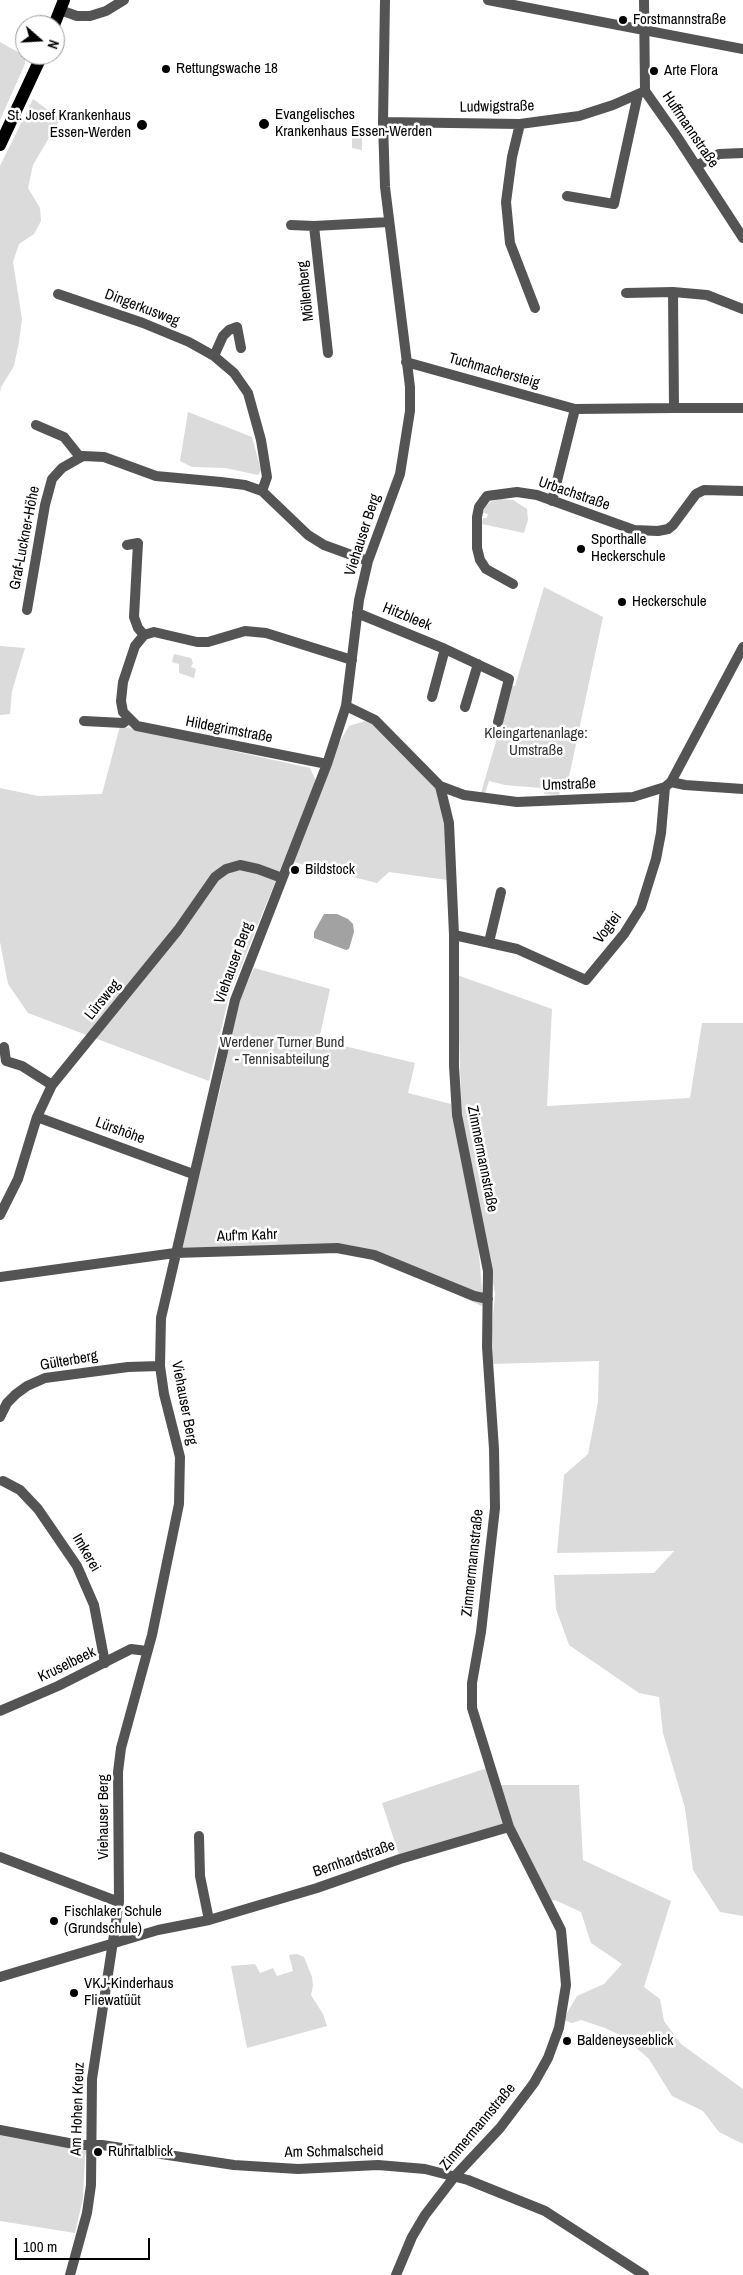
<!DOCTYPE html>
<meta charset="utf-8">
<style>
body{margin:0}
#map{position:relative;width:743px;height:2275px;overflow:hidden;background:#fff;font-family:"Archivo Narrow",sans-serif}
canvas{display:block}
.north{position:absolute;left:15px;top:15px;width:50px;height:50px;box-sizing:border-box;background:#fff;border:1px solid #999;border-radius:50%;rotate:109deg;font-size:14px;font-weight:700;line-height:20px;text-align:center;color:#000}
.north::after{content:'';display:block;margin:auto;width:18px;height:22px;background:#000;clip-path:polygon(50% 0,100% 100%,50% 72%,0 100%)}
.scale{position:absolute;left:15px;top:2238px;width:135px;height:22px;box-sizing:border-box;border:2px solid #000;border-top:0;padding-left:6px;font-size:15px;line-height:18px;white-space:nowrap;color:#000;-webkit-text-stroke:4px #fff;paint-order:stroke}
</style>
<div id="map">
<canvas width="743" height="2275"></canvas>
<div class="north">N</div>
<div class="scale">100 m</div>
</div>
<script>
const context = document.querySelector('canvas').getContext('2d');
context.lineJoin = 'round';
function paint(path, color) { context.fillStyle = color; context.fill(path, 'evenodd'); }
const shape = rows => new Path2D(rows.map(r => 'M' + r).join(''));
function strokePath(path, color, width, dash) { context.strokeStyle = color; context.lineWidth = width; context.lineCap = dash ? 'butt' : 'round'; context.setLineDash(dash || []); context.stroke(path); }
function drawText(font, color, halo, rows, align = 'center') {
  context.font = font + ' "Archivo Narrow",sans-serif'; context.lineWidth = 5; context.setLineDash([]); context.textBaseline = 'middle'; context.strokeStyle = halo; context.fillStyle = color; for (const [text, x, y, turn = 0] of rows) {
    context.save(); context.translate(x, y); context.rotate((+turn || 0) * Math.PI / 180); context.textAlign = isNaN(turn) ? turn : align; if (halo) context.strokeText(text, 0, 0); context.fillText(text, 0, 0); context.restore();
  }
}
const green = shape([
 [0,42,25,56,25,64,0,120],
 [33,99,60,119,33,165,28,188,40,208,41,221,34,234,19,244,13,262,22,319,19,342,14,366,1,387,0,393,0,166],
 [352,123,357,123,362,131,362,150,352,148],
 [188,412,252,437,261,470,258,475,225,468,192,467,180,461],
 [500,499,513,500,527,509,528,520,524,533,482,524,483,518,487,518,488,514,483,513,485,507,490,502],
 [544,587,603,617,566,791,560,791,559,795,545,794,541,788,505,785,489,781,485,793,481,793,512,686,515,686],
 [0,646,25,648,12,691,10,714,0,715],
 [174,654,191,658,193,663,191,667,196,669,194,678,179,673,179,664,172,662],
 [365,721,376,725,436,786,445,823,447,880,389,872,377,883,293,862,335,750,349,726],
 [120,726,310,768,316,781,229,996,209,1081,28,1013,8,984,0,942,0,788,38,796,102,794],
 [254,968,330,989,319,1040,415,1063,408,1093,451,1104,478,1243,482,1289,486,1308,350,1245,180,1249,220,1090,239,1001],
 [457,975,552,1009,547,1106,690,1098,702,1023,743,1023,743,1916,720,1912,693,1870,685,1808,663,1733,659,1697,639,1693,569,1645,556,1609,554,1575,654,1573,674,1551,557,1553,564,1475,588,1454,598,1402,599,1361,489,1364,495,1293,462,1127],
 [487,1768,506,1826,400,1858,382,1803],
 [496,1785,579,1785,583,1860,671,1901,644,1987,660,1999,664,2021,681,2044,743,2089,743,2144,719,2132,703,2111,672,2096,649,2059,624,2037,605,2028,581,2020,572,2023,563,2020,577,1996,604,1984,622,1964,591,1943,581,1912,555,1900,549,1901,519,1841],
 [297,1954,304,1957,312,1977,313,1986,311,1995,323,2014,327,2026,247,2048,231,1966,255,1964,260,1973,273,1968,277,1976,293,1971,289,1955],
 [0,2128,84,2140,90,2144,85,2156,83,2198,75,2233,0,2221]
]);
const water = shape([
 [324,914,337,914,348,919,353,924,354,932,349,949,346,950,314,938,314,932]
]);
const minor = shape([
 [488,0,743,49],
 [644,0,645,91,676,135,743,238],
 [60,10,77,16,90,16,106,11,124,0],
 [383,122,520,124,579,116,613,105,645,91],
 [520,124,512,157,506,202,510,243,535,308],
 [696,166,719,154,743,153],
 [567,196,614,204,638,94],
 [291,225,314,226,389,222],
 [314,226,328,353],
 [626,293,673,292],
 [58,294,143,323,189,342,214,356,234,373,248,393,261,440,267,477,262,491],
 [214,356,223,336,229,330,237,327,241,348],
 [406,362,575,409,674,408,673,292,707,295,743,309],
 [674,408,743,408],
 [36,425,64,437,80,457],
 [552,501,575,409],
 [127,545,138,543,134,617,138,628,144,635],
 [513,584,486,569,480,560,477,548,477,517,479,507,487,496,517,492,537,495,634,530,658,531,668,529,673,525,696,494,704,490,743,491],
 [27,610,45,505,52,479,62,468,83,456,104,457,156,476,221,482,245,485,262,491,308,535,324,545,368,561],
 [357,613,445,649,509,679,498,722],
 [432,697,445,649],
 [346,706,375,720,440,786,464,795,517,802,633,797,665,787,671,782,743,647],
 [465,707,478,664],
 [84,721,123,723,128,719],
 [327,764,137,726,123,712,121,701,123,682,135,646,144,635,154,632,197,642,208,642,245,631,266,633,352,660],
 [671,782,685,785,743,789],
 [454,935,517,949,586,980,624,934,641,907,656,859,661,833,665,787],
 [489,942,501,892],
 [4,1047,6,1061,22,1066,52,1085],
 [37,1117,193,1174],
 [0,1215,18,1179,37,1117,52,1085,178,930,215,877,226,869,240,865,258,869,282,878],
 [0,1277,175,1253,337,1248,374,1255,474,1296,488,1299],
 [0,1417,7,1403,16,1394,27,1386,45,1378,128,1367,160,1366],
 [3,1481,20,1490,38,1509,77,1566,94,1605,105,1663],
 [0,1711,58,1686,131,1649,147,1651],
 [199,1836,200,1876,209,1920],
 [0,1857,119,1902],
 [0,1977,158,1930,209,1920,317,1888,400,1859,509,1827],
 [0,2130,79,2145,102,2145,234,2165,298,2169,378,2165,425,2169,468,2180,545,2211,644,2275],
 [70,2275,87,2213,91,2185,92,2079,119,1902,118,1772,121,1748,152,1635,179,1504,180,1457,164,1394,160,1366,161,1318,235,1000,327,764,346,706,359,600,368,561,400,474,410,411,410,387,385,187,383,122,385,0],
 [396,2275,412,2237,425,2215,455,2176,500,2128,534,2083,548,2058,559,2028,566,1985,561,1930,509,1827,472,1708,472,1683,481,1632,495,1508,494,1449,487,1347,488,1271,457,1115,454,1066,454,935,449,823,440,786]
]);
const primary = shape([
 [54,25,64,0],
 [0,145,42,55]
]);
const markers = [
 [623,20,5,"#000"],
 [166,69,5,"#000"],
 [654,71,5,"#000"],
 [264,124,6,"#000"],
 [142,125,6,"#000"],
 [581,549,5,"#000"],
 [622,602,5,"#000"],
 [295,870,5,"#000"],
 [54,1921,5,"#000"],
 [74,1993,5,"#000"],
 [567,2041,5,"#000"],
 [98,2152,5,"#000"]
];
const poiNames = [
 ["Forstmannstraße",633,20],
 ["Rettungswache 18",176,69],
 ["Arte Flora",664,71],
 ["Evangelisches",275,115],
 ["Krankenhaus Essen-Werden",275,132],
 ["St. Josef Krankenhaus",131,116,"right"],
 ["Essen-Werden",131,133,"right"],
 ["Sporthalle",591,540],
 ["Heckerschule",591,557],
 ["Heckerschule",632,602],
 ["Bildstock",305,870],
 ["Fischlaker Schule",64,1912],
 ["(Grundschule)",64,1929],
 ["VKJ-Kinderhaus",84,1984],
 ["Fliewatüüt",84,2001],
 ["Baldeneyseeblick",577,2041],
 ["Ruhrtalblick",108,2152]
];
const streetNames = [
 ["Ludwigstraße",497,107,-1],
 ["Huffmannstraße",690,130,56],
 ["Möllenberg",306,291,-96],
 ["Dingerkusweg",142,308,21],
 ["Tuchmachersteig",494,371,16],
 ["Urbachstraße",574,494,19],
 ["Viehauser Berg",363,535,-72],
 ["Graf-Luckner-Höhe",25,538,-79],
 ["Hitzbleek",407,617,22],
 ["Hildegrimstraße",229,730,11],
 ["Umstraße",569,785,-2],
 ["Vogtei",608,928,-53],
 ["Viehauser Berg",234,963,-70],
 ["Lürsweg",103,1000,-51],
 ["Lürshöhe",120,1131,20],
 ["Zimmermannstraße",482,1159,79],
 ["Auf'm Kahr",247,1236,-2],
 ["Gülterberg",69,1361,-10],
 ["Viehauser Berg",184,1403,79],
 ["Imkerei",86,1553,60],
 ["Zimmermannstraße",473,1563,-84],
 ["Kruselbeek",67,1665,-26],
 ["Viehauser Berg",104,1817,-90],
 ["Bernhardstraße",354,1859,-19],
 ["Am Hohen Kreuz",78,2109,-88],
 ["Zimmermannstraße",478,2127,-50],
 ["Am Schmalscheid",334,2152,-1]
];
const parkNames = [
 ["Kleingartenanlage:",536,734],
 ["Umstraße",536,751],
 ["Werdener Turner Bund",282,1043],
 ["- Tennisabteilung",282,1060]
];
paint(green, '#dbdbdb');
paint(water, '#a2a2a2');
strokePath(minor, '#545454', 10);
strokePath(primary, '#000', 12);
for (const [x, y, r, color] of markers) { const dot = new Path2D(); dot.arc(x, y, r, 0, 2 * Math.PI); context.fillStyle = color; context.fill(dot); strokePath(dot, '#fff', 2); }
drawText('15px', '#000', '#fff', poiNames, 'left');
drawText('15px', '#000', '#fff', streetNames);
drawText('15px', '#323232', '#fff', parkNames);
</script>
